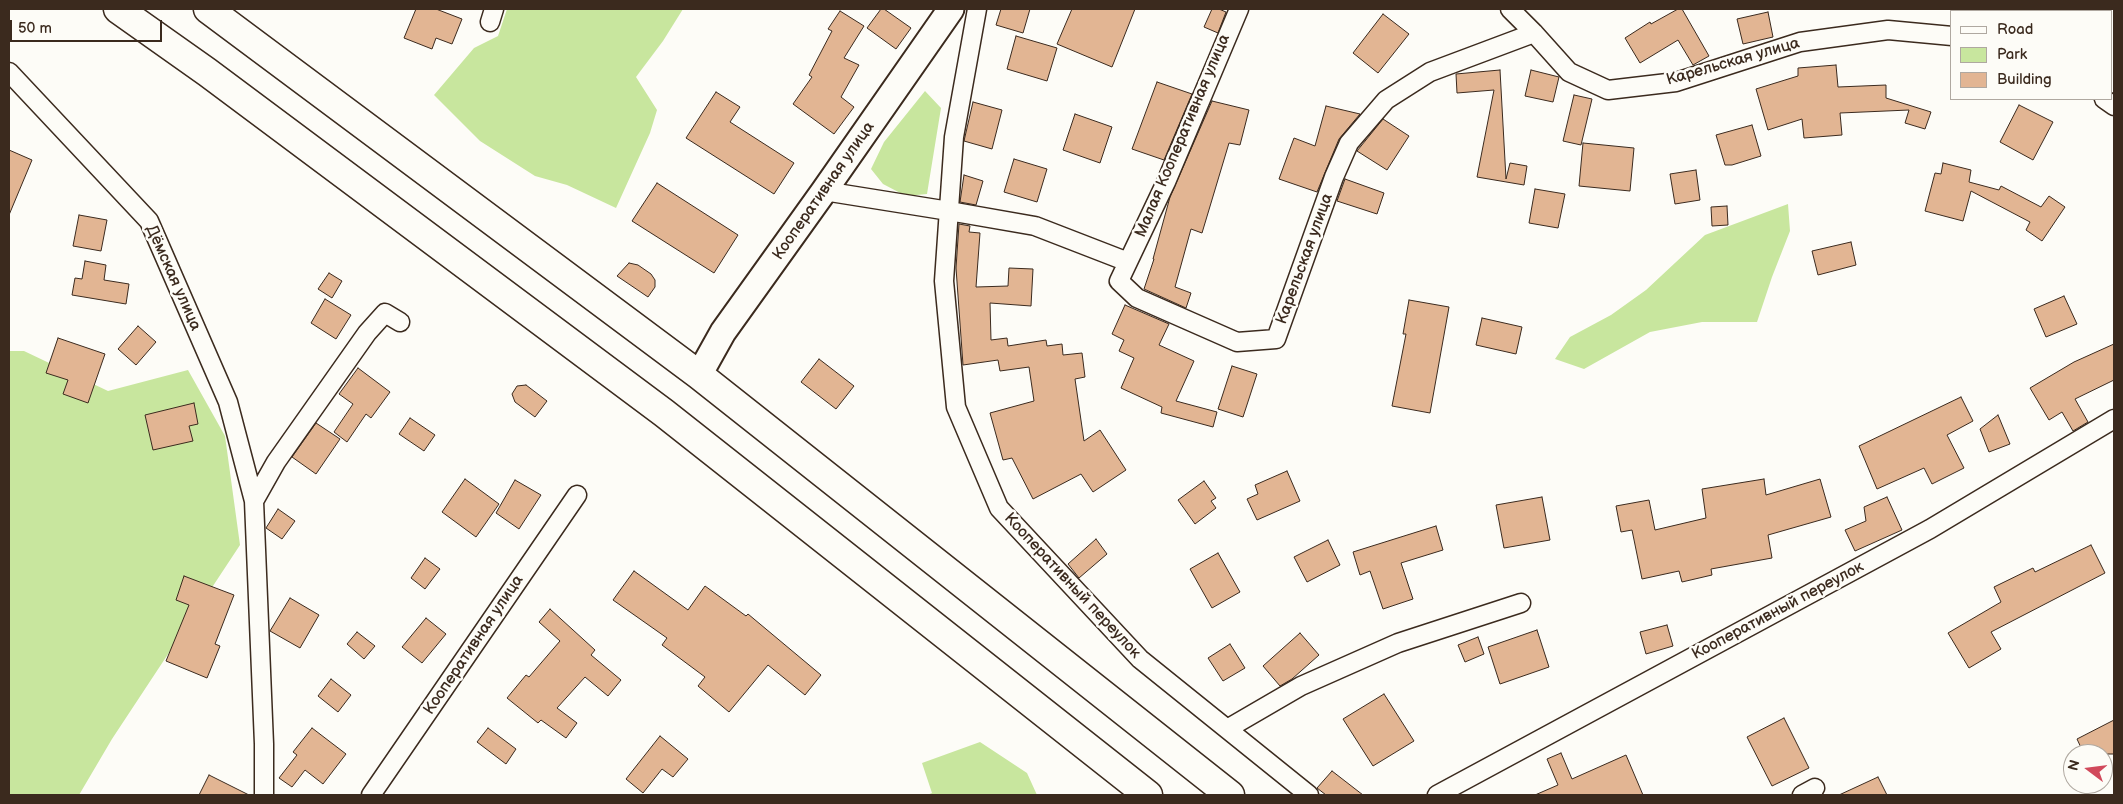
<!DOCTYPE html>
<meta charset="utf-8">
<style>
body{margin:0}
#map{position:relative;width:2123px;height:804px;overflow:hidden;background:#fdfcf7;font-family:"Balsamiq Sans",sans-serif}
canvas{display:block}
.frame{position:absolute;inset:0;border:10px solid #3b2a1e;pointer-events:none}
.legend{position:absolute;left:1950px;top:10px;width:162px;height:90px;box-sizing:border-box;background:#fdfcf7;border:1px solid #afa8a0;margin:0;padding:6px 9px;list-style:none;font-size:15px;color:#3b2a1e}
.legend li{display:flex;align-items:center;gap:10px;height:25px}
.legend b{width:25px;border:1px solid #afa8a0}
.north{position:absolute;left:2063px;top:744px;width:50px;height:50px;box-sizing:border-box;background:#fdfcf7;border:1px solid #afa8a0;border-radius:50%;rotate:285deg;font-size:14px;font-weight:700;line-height:20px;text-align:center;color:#3b2a1e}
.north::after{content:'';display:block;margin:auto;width:18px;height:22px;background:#d1495b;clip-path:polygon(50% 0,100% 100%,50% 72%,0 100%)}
.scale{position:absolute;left:10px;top:20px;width:152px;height:22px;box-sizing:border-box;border:2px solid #3b2a1e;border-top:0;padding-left:6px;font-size:15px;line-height:18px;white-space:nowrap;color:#3b2a1e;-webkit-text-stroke:4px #fdfcf7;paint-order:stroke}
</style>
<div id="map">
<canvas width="2123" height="804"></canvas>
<div class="frame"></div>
<ul class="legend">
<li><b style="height:6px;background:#fdfcf7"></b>Road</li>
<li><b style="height:14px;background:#c8e69e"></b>Park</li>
<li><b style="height:14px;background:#e2b593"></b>Building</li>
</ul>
<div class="north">N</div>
<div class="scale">50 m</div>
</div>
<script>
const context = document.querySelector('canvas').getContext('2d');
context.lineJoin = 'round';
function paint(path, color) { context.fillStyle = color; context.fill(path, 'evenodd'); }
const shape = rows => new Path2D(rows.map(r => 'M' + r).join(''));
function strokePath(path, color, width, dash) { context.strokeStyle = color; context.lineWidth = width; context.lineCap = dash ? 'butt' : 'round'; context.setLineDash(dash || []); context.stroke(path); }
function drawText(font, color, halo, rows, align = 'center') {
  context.font = font + ' "Balsamiq Sans",sans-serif'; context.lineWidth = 5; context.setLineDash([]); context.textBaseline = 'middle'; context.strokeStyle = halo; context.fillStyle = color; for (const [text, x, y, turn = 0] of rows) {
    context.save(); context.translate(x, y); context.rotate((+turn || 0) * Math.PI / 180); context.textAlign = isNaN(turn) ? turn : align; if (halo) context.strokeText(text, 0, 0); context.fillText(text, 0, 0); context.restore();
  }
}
const green = shape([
 [507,9,683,9,663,41,636,77,657,110,650,133,616,208,567,185,535,176,480,141,434,95,474,48,498,36],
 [925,91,941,108,927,194,906,196,883,184,871,169,884,142],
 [1788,204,1790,231,1772,277,1757,322,1702,322,1650,332,1584,369,1555,359,1570,337,1611,315,1646,290,1705,235],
 [9,351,24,351,108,391,188,370,225,436,240,545,112,739,79,795,9,795],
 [980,742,1027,773,1037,795,927,795,932,793,922,763]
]);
const building = shape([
 [416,9,436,9,462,19,452,44,436,38,432,49,404,38,416,9],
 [881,9,884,9,911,28,896,49,867,28,881,9],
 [1001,9,1030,9,1023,33,996,25,1001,9],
 [1072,9,1135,9,1112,67,1057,44,1072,9],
 [1212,9,1219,9,1226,12,1218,33,1204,27,1212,9],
 [1678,9,1682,9,1709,56,1693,65,1678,40,1640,63,1625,38,1650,22,1651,24,1678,9],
 [840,11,864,26,844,58,859,65,841,97,854,107,834,134,793,104,812,77,809,75,832,31,828,29,840,11],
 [1768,12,1773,37,1743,44,1737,19,1768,12],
 [1383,14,1409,34,1378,73,1353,53,1383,14],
 [1016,36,1057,48,1047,81,1007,69,1016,36],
 [1836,65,1838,87,1886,85,1886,98,1931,112,1925,129,1905,123,1909,110,1840,113,1842,135,1804,138,1802,119,1768,130,1756,89,1798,76,1798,68,1836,65],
 [1500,70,1506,179,1510,163,1527,166,1524,185,1477,177,1494,90,1457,93,1456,74,1500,70],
 [1531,70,1559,77,1553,102,1525,96,1531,70],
 [1157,82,1192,94,1164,160,1132,149,1157,82],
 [716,92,740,107,730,122,794,163,774,194,686,138,716,92],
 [1574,95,1592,99,1581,145,1563,141,1574,95],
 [1212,101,1249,110,1240,145,1229,143,1202,233,1191,229,1175,287,1191,293,1186,308,1144,289,1154,259,1153,259,1170,197,1212,101],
 [973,102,1002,110,992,149,964,141,973,102],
 [2019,105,2053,122,2033,160,2000,142,2019,105],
 [1326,106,1360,114,1339,139,1317,192,1279,179,1294,138,1315,146,1326,106],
 [1075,114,1112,127,1100,163,1063,150,1075,114],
 [1383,119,1409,136,1387,170,1357,151,1383,119],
 [1752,125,1761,156,1732,165,1725,165,1716,135,1752,125],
 [1583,143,1634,148,1630,191,1579,186,1583,143],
 [9,150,32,160,9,215,9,150],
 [1014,159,1047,169,1037,202,1004,192,1014,159],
 [1943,163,1971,170,1969,182,1999,190,2001,186,2041,207,2049,196,2065,207,2042,241,2026,230,2030,222,1971,191,1963,221,1925,211,1935,173,1941,174,1943,163],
 [1696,170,1700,200,1675,204,1670,174,1696,170],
 [964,175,983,181,976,205,960,202,964,175],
 [1345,179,1384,193,1377,214,1337,201,1345,179],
 [657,183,738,235,714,273,632,221,657,183],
 [1535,189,1565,194,1558,228,1529,223,1535,189],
 [1727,206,1728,225,1712,226,1711,207,1727,206],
 [79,215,107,220,101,251,73,246,79,215],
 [959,224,970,226,969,232,980,233,976,287,1008,286,1009,268,1033,269,1031,306,990,303,991,340,1007,338,1008,346,1046,340,1047,346,1062,344,1063,355,1082,353,1085,377,1075,379,1084,441,1100,430,1126,470,1093,492,1081,474,1033,499,1012,458,1003,460,990,413,1034,401,1029,367,1000,371,998,360,963,365,956,268,959,224],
 [1851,242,1856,265,1818,275,1812,251,1851,242],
 [85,261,106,265,104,280,129,284,126,304,72,295,75,278,82,279,85,261],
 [629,263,638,265,651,274,655,280,655,287,648,297,617,276,629,263],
 [329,273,342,281,332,298,318,289,329,273],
 [2064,296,2077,324,2046,337,2034,309,2064,296],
 [325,299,351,315,336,339,311,323,325,299],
 [1409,300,1449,307,1430,413,1392,406,1406,334,1403,334,1409,300],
 [1125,305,1169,324,1159,345,1194,361,1176,401,1217,412,1213,427,1161,413,1162,407,1121,388,1134,358,1119,351,1124,340,1112,334,1125,305],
 [1482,318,1522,327,1516,354,1476,345,1482,318],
 [138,326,156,342,136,365,118,349,138,326],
 [58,338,105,354,88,403,63,394,68,380,46,373,58,338],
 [2114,344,2114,380,2075,399,2088,422,2073,431,2062,412,2049,420,2030,388,2074,362,2114,344],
 [819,359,854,386,836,409,801,382,819,359],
 [1232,366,1257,374,1243,417,1218,409,1232,366],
 [358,368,390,392,371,418,366,414,347,442,334,432,353,404,339,394,358,368],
 [526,385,547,401,535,417,515,402,512,394,517,386,526,385],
 [1961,397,1973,421,1947,435,1964,468,1932,484,1924,468,1877,489,1859,446,1961,397],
 [194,403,198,424,189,426,193,441,153,450,145,415,194,403],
 [1998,415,2010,444,1989,452,1980,429,1998,415],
 [410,418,435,435,424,451,399,434,410,418],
 [316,423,340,439,316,474,292,457,316,423],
 [1287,471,1300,501,1257,520,1247,499,1258,494,1255,485,1287,471],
 [465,479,499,504,476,537,442,512,465,479],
 [1764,479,1766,495,1820,479,1831,517,1768,535,1772,558,1711,569,1712,575,1682,582,1679,571,1642,579,1632,530,1621,532,1616,506,1649,500,1655,530,1706,518,1702,489,1764,479],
 [515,480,541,495,519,529,496,513,515,480],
 [1204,481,1216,498,1211,501,1216,508,1195,524,1178,500,1204,481],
 [1542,497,1550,540,1504,548,1496,505,1542,497],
 [1887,497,1902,530,1855,551,1845,530,1866,521,1864,507,1887,497],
 [278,509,295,521,282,539,266,528,278,509],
 [1436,526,1443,550,1401,563,1413,599,1383,609,1370,571,1360,575,1353,552,1436,526],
 [1096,539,1107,554,1079,578,1068,564,1096,539],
 [1328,540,1340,565,1307,582,1294,557,1328,540],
 [2091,545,2105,573,1991,632,2001,649,1969,668,1948,633,2001,602,1994,587,2033,568,2035,572,2091,545],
 [1218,553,1240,592,1212,608,1190,569,1218,553],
 [425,558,440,569,425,589,411,578,425,558],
 [634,571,688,610,705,586,746,616,748,614,821,675,805,695,768,665,729,712,698,686,705,677,662,645,667,638,613,600,634,571],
 [184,576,234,595,215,644,220,646,207,678,166,661,189,605,176,600,184,576],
 [290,598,319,615,300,648,270,631,290,598],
 [550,609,595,650,591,655,621,680,608,696,585,677,557,708,577,723,566,738,541,720,538,723,507,698,526,675,529,677,560,641,539,622,550,609],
 [426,618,446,634,422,663,402,647,426,618],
 [1667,625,1673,646,1646,654,1640,632,1667,625],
 [1537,630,1549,667,1500,684,1488,647,1537,630],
 [357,632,375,646,364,659,347,644,357,632],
 [1300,633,1319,655,1292,679,1280,686,1263,666,1300,633],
 [1478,637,1484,654,1465,662,1458,645,1478,637],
 [1230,644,1245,668,1223,681,1208,658,1230,644],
 [331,679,351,695,338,712,318,696,331,679],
 [1384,694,1414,741,1373,766,1343,719,1384,694],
 [1784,718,1809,768,1772,786,1747,737,1784,718],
 [2114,720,2114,754,2084,754,2077,739,2114,720],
 [312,728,346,754,323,784,305,770,292,787,279,778,297,755,293,752,312,728],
 [488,728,516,749,506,764,477,742,488,728],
 [660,736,688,759,673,777,662,769,643,793,626,779,660,736],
 [1561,753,1572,779,1626,755,1643,795,1535,795,1558,785,1547,759,1561,753],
 [1332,771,1363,795,1326,795,1317,788,1332,771],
 [209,775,249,795,199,795,209,775],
 [1878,777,1887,795,1839,795,1878,777]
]);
const street = shape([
 [977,9,954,137,944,281,956,407,999,508,1140,659,1309,795],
 [1510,9,1534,33,1569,72,1608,90,1676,82,1800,42,1888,30,1952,36],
 [490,22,494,9],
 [9,72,149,221,228,402,254,501,264,744,264,795],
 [2104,99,2114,106],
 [824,191,949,211,1035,226,1128,262,1119,281,1137,298,1237,342,1276,339,1334,177,1349,143,1386,100,1430,72,1534,33],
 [1128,262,1166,182,1239,9],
 [254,501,276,462,367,333,385,313,400,322],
 [1227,729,1301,686,1398,643,1521,603],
 [371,795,577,495],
 [1437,795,1930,529,2114,419],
 [1802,795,1815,788]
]);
const secondary = shape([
 [699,375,723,332,824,191,951,9]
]);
const primary = shape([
 [118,9,207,72,664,413,1148,795],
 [208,9,699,375,1230,795]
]);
const streetNames = [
 ["Карельская улица",1733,62,-16],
 ["Малая Кооперативная улица",1183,136,-67],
 ["Кооперативная улица",824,191,-55],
 ["Карельская улица",1305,259,-70],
 ["Дёмская улица",173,278,66],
 ["Кооперативный переулок",1072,586,47],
 ["Кооперативный переулок",1778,611,-28],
 ["Кооперативная улица",474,645,-56]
];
paint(green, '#c8e69e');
paint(building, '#e2b593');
strokePath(building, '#3b2a1e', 1);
strokePath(street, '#3b2a1e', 21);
strokePath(secondary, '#3b2a1e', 29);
strokePath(primary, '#3b2a1e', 31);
strokePath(street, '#fdfcf7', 18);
strokePath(secondary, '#fdfcf7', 25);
strokePath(primary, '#fdfcf7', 28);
drawText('16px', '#3b2a1e', '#fdfcf7', streetNames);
</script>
